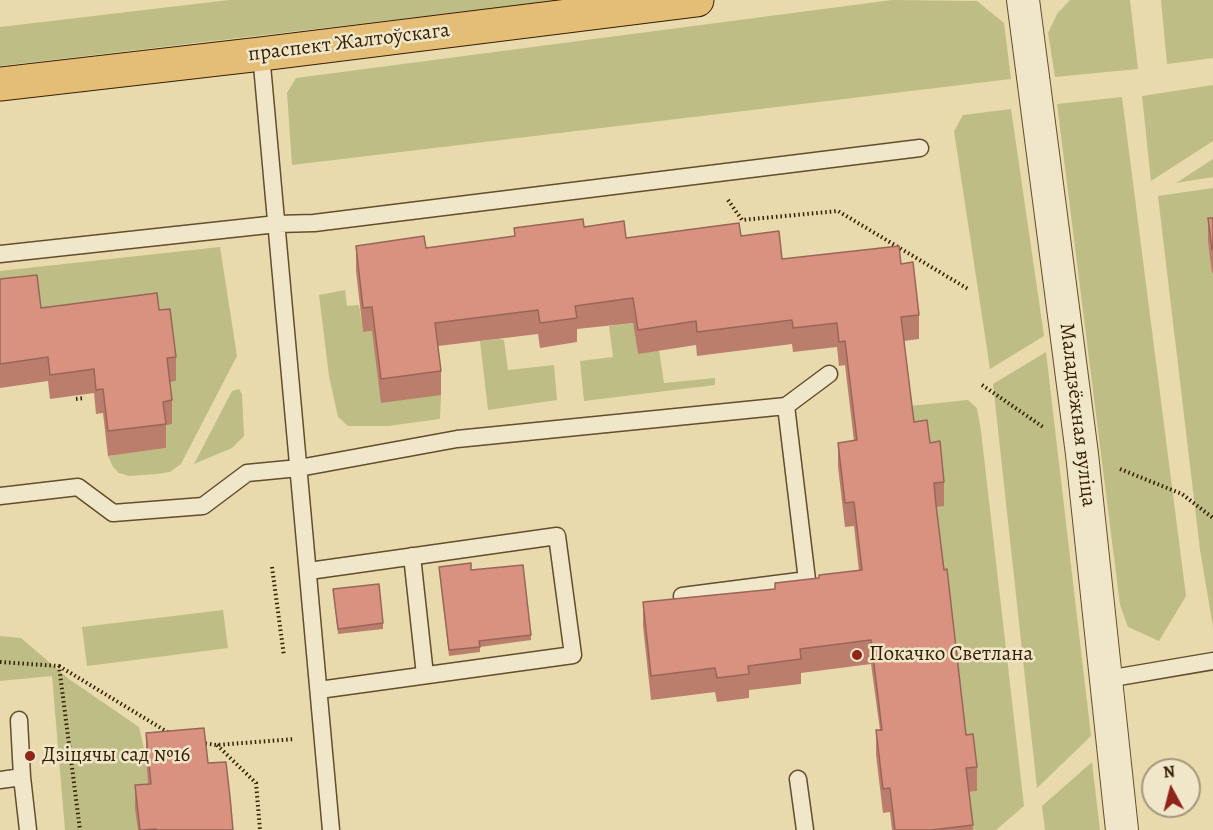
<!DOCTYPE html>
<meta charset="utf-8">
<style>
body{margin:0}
#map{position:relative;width:1213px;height:830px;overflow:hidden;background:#e8daad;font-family:Alegreya,serif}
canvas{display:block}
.north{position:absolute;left:1141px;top:758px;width:60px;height:60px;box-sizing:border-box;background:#f0e7ca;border:2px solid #a6977a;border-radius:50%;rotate:353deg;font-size:16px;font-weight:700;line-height:24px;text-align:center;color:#371e01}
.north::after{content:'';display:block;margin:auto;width:21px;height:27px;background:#8f2418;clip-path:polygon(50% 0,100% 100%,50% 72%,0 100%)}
</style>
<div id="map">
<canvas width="1213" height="830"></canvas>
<div class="north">N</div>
</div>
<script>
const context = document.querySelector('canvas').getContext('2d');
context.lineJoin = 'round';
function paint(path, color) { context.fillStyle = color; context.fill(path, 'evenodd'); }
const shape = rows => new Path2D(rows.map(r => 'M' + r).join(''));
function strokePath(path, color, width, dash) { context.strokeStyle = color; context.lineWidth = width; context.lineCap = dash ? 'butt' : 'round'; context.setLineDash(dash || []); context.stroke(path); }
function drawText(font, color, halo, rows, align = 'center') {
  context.font = font + ' Alegreya,serif'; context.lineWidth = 5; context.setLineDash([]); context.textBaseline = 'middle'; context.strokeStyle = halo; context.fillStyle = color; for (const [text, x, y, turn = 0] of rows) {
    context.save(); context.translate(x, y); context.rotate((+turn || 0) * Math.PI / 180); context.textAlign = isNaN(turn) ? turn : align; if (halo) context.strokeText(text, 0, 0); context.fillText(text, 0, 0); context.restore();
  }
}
const green = shape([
 [229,0,563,0,0,66,0,27],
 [892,0,977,1,1004,23,1011,79,292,165,287,93,296,78],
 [1070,0,1130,0,1138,69,1055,77,1048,33,1057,14],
 [1161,0,1213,0,1213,58,1167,64],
 [1213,85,1213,141,1151,181,1142,96],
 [1122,97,1186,596,1159,641,1128,627,1120,605,1057,104],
 [1011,109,1044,336,990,369,954,131,963,115],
 [1213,159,1213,177,1176,183],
 [1213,188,1213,242,1208,243,1213,273,1213,627,1200,550,1158,196],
 [220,247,237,356,181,464,170,472,157,474,129,476,119,473,113,467,108,456,166,448,0,311,0,271],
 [345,290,347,306,359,305,363,332,372,331,441,395,440,419,388,426,348,426,338,417,329,376,319,295],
 [633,323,638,353,659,350,664,383,715,378,715,385,584,401,580,361,613,357,609,326],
 [499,339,504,340,508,370,554,365,557,400,488,410,480,341],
 [1046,352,1091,736,1037,788,993,384],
 [239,389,242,394,244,436,232,448,194,464,232,391],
 [968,400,977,408,981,431,1024,806,996,830,957,830,963,793,977,791,958,759,909,406],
 [223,610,228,648,87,666,82,627],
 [0,636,21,638,69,679,139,727,146,757,151,808,138,830,65,830,52,676,0,681],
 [1092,762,1100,830,1045,830,1042,806]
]);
const path = shape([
 [728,200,742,220,838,211,968,289],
 [982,385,1043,427],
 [76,399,85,398],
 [1120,469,1182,494,1213,518],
 [272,567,284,656],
 [0,662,59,666,80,830],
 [59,666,169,733],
 [201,743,217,745,295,739],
 [217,745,256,783,260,830]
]);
const lane = shape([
 [261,54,331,830],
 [0,254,277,224,314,223,920,148],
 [786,406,829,374],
 [0,496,78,487,113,513,203,506,247,473,299,468,457,439,786,406,807,580,682,596],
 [412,556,425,675],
 [309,571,557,536,573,655,319,690],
 [1107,679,1213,661],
 [22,777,28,830],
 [798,779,805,830],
 [0,780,22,777,19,720]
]);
const street = shape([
 [1023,0,1082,454,1122,830]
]);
const primary = shape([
 [0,84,261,54,697,0]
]);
const wall = shape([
 [1208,218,1213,218,1213,273,1212,273,1208,242],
 [584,227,626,238,741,236,782,259,901,264,919,315,919,339,904,341,914,422,930,443,944,482,944,506,936,507,966,735,977,767,977,791,969,792,973,830,892,830,890,812,883,813,876,755,876,730,880,730,871,664,801,673,801,684,749,690,749,698,717,702,715,692,651,700,643,626,643,602,775,589,775,583,819,578,859,571,854,526,845,527,838,467,838,443,854,441,845,365,839,366,837,347,793,352,792,344,697,356,696,345,638,354,633,323,577,329,577,342,540,348,538,334,438,346,441,371,441,395,381,403,372,331,363,332,356,271,356,246,426,248,514,236,514,228],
 [0,279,41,308,159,310,176,357,176,381,170,382,172,400,172,424,166,425,166,448,108,456,103,413,96,414,94,393,50,399,48,381,0,388],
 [439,567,471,570,531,635,531,640,480,647,480,652,449,656],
 [333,589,383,623,383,629,338,634],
 [146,733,208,763,233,830,138,830,135,809,135,785,148,784,146,757]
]);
const building = shape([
 [1208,218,1213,218,1213,249,1212,249,1208,218],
 [583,219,584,227,624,221,626,238,739,223,741,236,779,231,782,259,899,246,901,264,913,262,919,315,901,317,914,422,927,420,930,443,940,441,944,482,934,483,936,505,944,570,947,569,966,735,973,734,977,767,966,768,973,825,931,830,895,830,890,788,883,789,876,730,882,730,871,640,800,649,801,659,748,666,749,674,717,678,715,668,651,676,643,602,775,589,775,583,819,578,819,575,862,570,854,502,845,503,838,443,857,440,845,341,839,342,837,323,793,328,792,320,697,332,696,321,638,330,633,298,575,306,577,318,540,323,538,310,435,323,441,371,381,379,372,307,363,308,356,246,424,236,426,248,515,236,514,228,583,219],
 [37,275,41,308,157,293,159,310,170,309,176,357,167,358,172,400,163,402,166,424,108,431,103,389,96,390,94,369,50,375,48,357,0,364,0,279,37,275],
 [471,563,471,570,523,565,531,635,479,641,480,647,449,650,439,567,471,563],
 [379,584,383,623,338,629,333,589,379,584],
 [204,728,208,763,226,762,230,797,233,830,156,830,156,829,140,830,135,785,151,784,146,733,204,728]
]);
const markers = [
 [857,655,6,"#8f2418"],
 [30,756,6,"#8f2418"]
];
const streetNames = [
 ["праспект Жалтоўскага",349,43,-7],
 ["Маладзёжная вуліца",1077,415,83]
];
const poiNames = [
 ["Покачко Светлана",869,655],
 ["Дзіцячы сад №16",42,756]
];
paint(green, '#bebd85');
strokePath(lane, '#634d2c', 19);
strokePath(street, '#634d2c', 34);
strokePath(primary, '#371e01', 35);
strokePath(path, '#371e01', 4, [1.5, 3]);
strokePath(lane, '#f0e7ca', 16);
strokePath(street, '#f0e7ca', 32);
strokePath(primary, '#e4bd76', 33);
paint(wall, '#bb7e6d');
paint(building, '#d9927f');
strokePath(building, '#986659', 1.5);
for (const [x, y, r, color] of markers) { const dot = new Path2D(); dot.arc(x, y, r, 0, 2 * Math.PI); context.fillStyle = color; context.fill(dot); strokePath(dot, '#f0e7ca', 2); }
drawText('21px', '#371e01', '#f0e7ca', streetNames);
drawText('21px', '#371e01', '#f0e7ca', poiNames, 'left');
</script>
